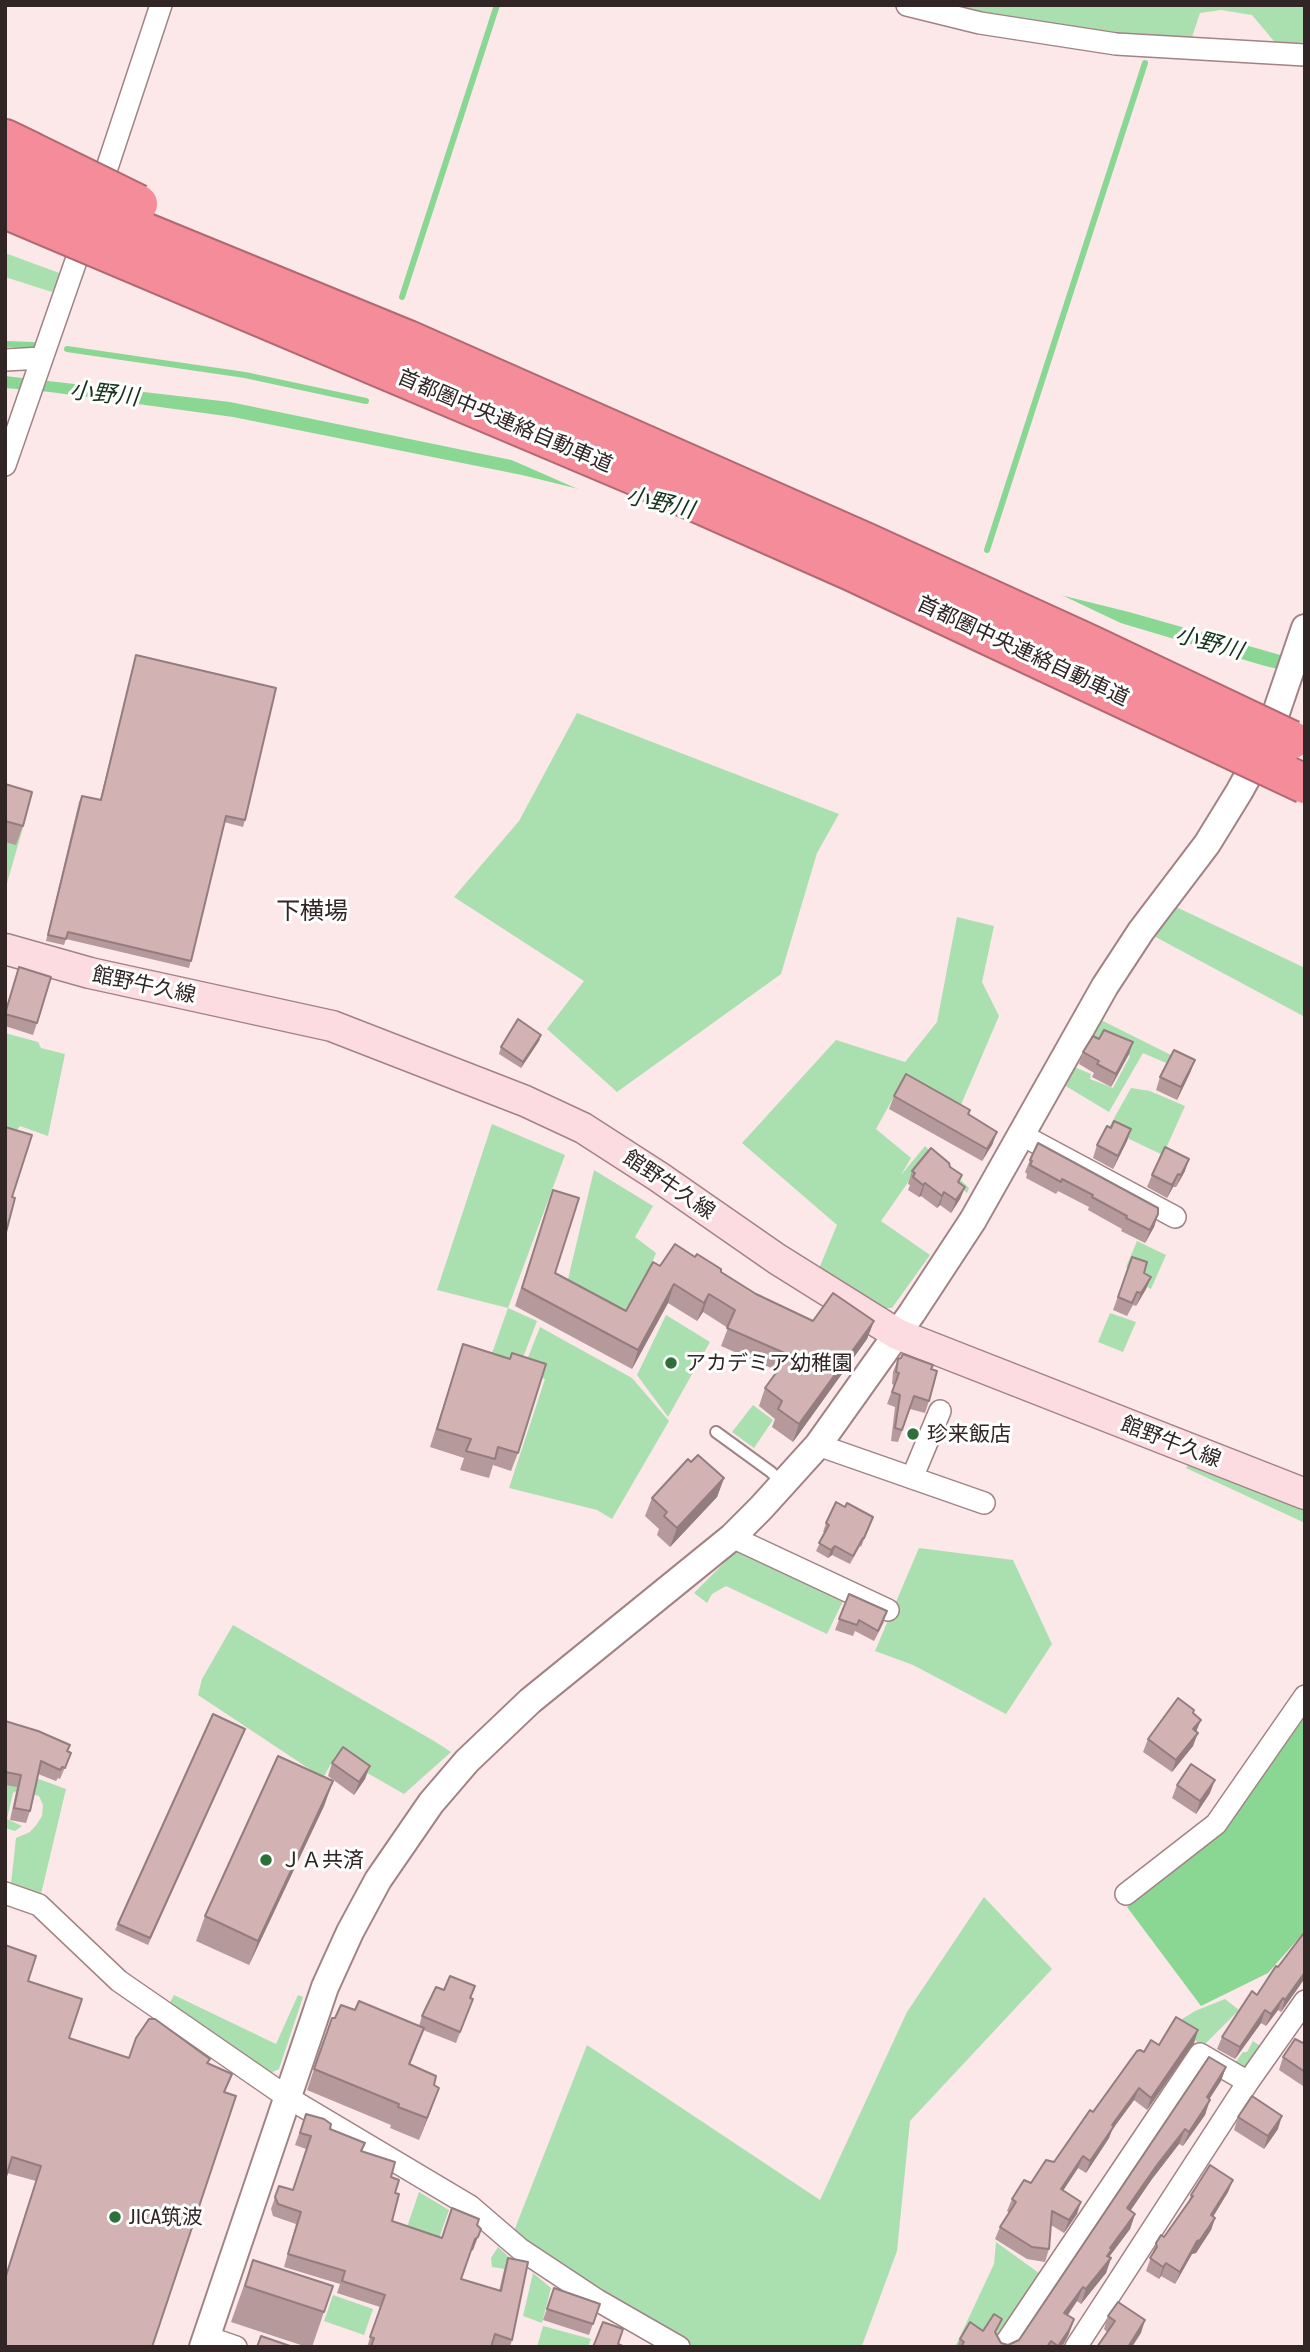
<!DOCTYPE html>
<meta charset="utf-8">
<style>
body{margin:0}
#map{position:relative;width:1310px;height:2352px;overflow:hidden;background:#fce7e9;font-family:"Asap Condensed",sans-serif}
canvas{display:block}
.frame{position:absolute;inset:0;border:7px solid #312526;pointer-events:none}
</style>
<div id="map">
<canvas width="1310" height="2352"></canvas>
<div class="frame"></div>
</div>
<script>
const context = document.querySelector('canvas').getContext('2d');
context.lineJoin = 'round';
function paint(path, color) { context.fillStyle = color; context.fill(path, 'evenodd'); }
const shape = rows => new Path2D(rows.map(r => 'M' + r).join(''));
function strokePath(path, color, width, dash) { context.strokeStyle = color; context.lineWidth = width; context.lineCap = dash ? 'butt' : 'round'; context.setLineDash(dash || []); context.stroke(path); }
function drawText(font, color, halo, rows, align = 'center') {
  context.font = font + ' "Asap Condensed","Noto Sans JP",sans-serif'; context.lineWidth = 6; context.setLineDash([]); context.textBaseline = 'middle'; context.strokeStyle = halo; context.fillStyle = color; for (const [text, x, y, turn = 0] of rows) {
    context.save(); context.translate(x, y); context.rotate((+turn || 0) * Math.PI / 180); context.textAlign = isNaN(turn) ? turn : align; if (halo) context.strokeText(text, 0, 0); context.fillText(text, 0, 0); context.restore();
  }
}
const green = shape([
 [959,5,1305,5,1305,42,1278,46,1252,15,1221,10,1200,13,1190,43,1112,37,961,13],
 [5,253,62,274,52,292,5,277],
 [577,713,839,814,817,853,781,974,617,1092,547,1029,584,981,454,897,519,821],
 [5,787,33,793,5,890,5,842,16,844],
 [1172,905,1305,968,1305,1017,1150,934],
 [957,917,994,926,982,982,999,1016,957,1114,902,1082,876,1129,911,1158,901,1175,925,1146,969,1188,967,1193,925,1158,881,1221,930,1255,892,1308,871,1308,818,1271,837,1225,742,1143,836,1040,905,1062,937,1022],
 [1097,1018,1171,1055,1166,1063,1143,1053,1109,1112,1064,1085,1072,1066,1091,1074,1090,1079,1113,1088,1130,1056,1115,1046,1093,1049,1084,1044],
 [5,1033,38,1042,41,1048,65,1054,48,1136,20,1126,14,1134,5,1132],
 [1131,1088,1150,1091,1185,1106,1163,1155,1108,1129],
 [492,1124,565,1155,508,1308,537,1321,520,1365,491,1356,508,1308,437,1290],
 [594,1170,653,1206,635,1237,656,1253,646,1277,619,1325,564,1296],
 [1137,1241,1166,1255,1151,1289,1142,1284,1144,1274,1126,1267],
 [1110,1313,1136,1322,1123,1352,1098,1342],
 [666,1315,710,1342,668,1417,637,1375],
 [540,1327,632,1378,669,1421,612,1519,597,1510,509,1488,545,1379,523,1370],
 [753,1405,773,1420,754,1448,732,1432],
 [1192,1460,1305,1503,1305,1523,1186,1468],
 [739,1548,844,1599,827,1634,726,1586,712,1594,707,1603,694,1593],
 [919,1548,1013,1560,1052,1644,1006,1714,913,1665,875,1651],
 [233,1625,434,1741,451,1752,404,1794,336,1755,323,1778,198,1695,202,1679],
 [9,1768,66,1789,41,1894,11,1884,16,1838,30,1832,37,1824,42,1816,43,1805,39,1796,17,1791,13,1793,7,1819,22,1826,15,1831,5,1828,5,1786],
 [984,1897,1052,1969,910,2121,897,2251,863,2343,860,2347,679,2347,514,2231,587,2045,820,2200,907,2012],
 [174,1995,276,2044,298,1995,303,1997,279,2069,266,2075,168,2006],
 [1225,1999,1239,2010,1203,2046,1174,2024,1195,2011],
 [1253,2041,1263,2048,1249,2069,1242,2070,1235,2063,1243,2052,1247,2052],
 [419,2192,449,2210,436,2247,405,2233],
 [996,2242,1043,2276,1004,2335,955,2347,994,2264],
 [498,2247,512,2260,524,2272,492,2267,491,2258],
 [533,2273,551,2288,542,2323,523,2316],
 [333,2295,373,2309,364,2335,324,2321],
 [543,2326,591,2339,588,2347,537,2347]
]);
const water = shape([
 [5,376,230,402,526,463,1129,612,1305,662,1305,675,1265,666,1124,624,522,475,233,417,50,392,5,388],
 [1305,1717,1305,1931,1268,1973,1201,2006,1127,1907,1220,1835]
]);
const pier = shape([
 [498,454,671,494,1049,589,1146,635,873,564,596,497]
]);
const stream = shape([
 [402,297,497,5],
 [5,344,33,345],
 [67,349,245,375,366,401],
 [987,550,1145,63]
]);
const service = shape([
 [716,1432,771,1472,783,1484]
]);
const minor = shape([
 [907,5,980,23,1116,44,1305,55],
 [98,195,161,5],
 [5,360,42,358],
 [5,465,86,232],
 [1022,1135,1175,1217],
 [818,1445,984,1503],
 [912,1478,940,1411],
 [732,1537,888,1610],
 [5,1893,39,1905,119,1981,287,2097,470,2206,520,2249,597,2300,679,2347],
 [1126,1894,1216,1824,1305,1696],
 [207,2337,236,2347],
 [1003,2347,1200,2054,1248,2082],
 [1076,2347,1248,2082,1305,2001]
]);
const tertiary = shape([
 [203,2347,325,1987,350,1932,378,1880,431,1803,467,1761,530,1701,732,1537,761,1508,818,1445,912,1313,973,1220,1105,986,1141,931,1207,844,1239,792,1265,745,1305,628]
]);
const secondary = shape([
 [5,949,90,973,332,1026,525,1101,583,1128,659,1177,777,1259,897,1334,1305,1494]
]);
const motorway = shape([
 [5,139,30,151]
]);
const motorwayBridge = shape([
 [30,151,138,204],
 [5,175,408,340,867,543,1089,644,1291,740],
 [5,209,641,478,851,571,1305,784]
]);
const wall = shape([
 [136,655,245,820,243,827,224,822,189,968,66,939,64,945,46,941,79,802,82,796,100,800],
 [5,784,23,826,16,845,5,842],
 [19,967,37,1023,33,1035,5,1026,5,1011],
 [541,1035,539,1041,521,1068,499,1054,501,1047],
 [1099,1039,1129,1054,1111,1087,1092,1077,1094,1073,1079,1064,1083,1052],
 [1195,1060,1190,1073,1177,1100,1156,1090,1160,1077],
 [894,1096,970,1110,968,1115,997,1132,992,1145,982,1161,889,1109],
 [1111,1128,1131,1129,1127,1141,1113,1169,1093,1158,1097,1145],
 [1030,1160,1158,1214,1154,1227,1145,1243,1121,1231,1122,1229,1088,1210,1089,1207,1058,1191,1056,1194,1026,1178,1027,1174,1025,1172],
 [950,1167,962,1175,959,1183,965,1187,960,1199,951,1213,940,1205,937,1208,921,1196,919,1197,908,1190,910,1185,908,1184,912,1171],
 [1185,1171,1176,1187,1173,1187,1167,1198,1147,1187,1152,1175],
 [553,1190,555,1273,626,1311,660,1266,695,1257,756,1294,813,1321,874,1321,867,1339,793,1442,772,1427,775,1419,759,1406,765,1388,778,1371,721,1346,728,1328,703,1312,697,1321,668,1303,632,1369,515,1306],
 [1132,1257,1144,1273,1151,1277,1146,1289,1136,1306,1133,1305,1127,1316,1113,1310],
 [463,1344,518,1453,511,1471,493,1465,489,1478,460,1470,464,1458,430,1447],
 [898,1359,931,1369,929,1401,925,1413,910,1409,898,1442,891,1441,895,1407,887,1404,894,1385,892,1384,893,1372],
 [691,1462,724,1478,717,1497,670,1547,657,1535,659,1529,645,1516,652,1498],
 [845,1507,873,1517,861,1547,860,1546,850,1564,832,1555,828,1558,816,1551,825,1532,823,1532,826,1523],
 [849,1594,884,1622,874,1641,855,1631,853,1636,835,1630],
 [1193,1713,1196,1732,1193,1746,1172,1772,1143,1752,1148,1739],
 [5,1721,71,1753,60,1779,58,1778,56,1781,38,1774,30,1811,26,1823,10,1820,17,1787,5,1785],
 [245,1729,148,1945,115,1930,118,1924],
 [332,1763,365,1779,354,1795,328,1776],
 [333,1781,324,1806,249,1965,196,1941,205,1916],
 [1177,1785,1210,1793,1196,1814,1172,1798],
 [1305,1978,1281,2012,1278,2010,1266,2026,1261,2023,1235,2059,1217,2049,1222,2037,1257,1995],
 [28,1981,69,2038,129,2058,136,2038,210,2059,208,2063,5,2347,5,2277,36,2181,7,2173],
 [444,1990,473,1999,456,2043,423,2030,410,2065,434,2085,431,2110,419,2140,390,2128,391,2125,307,2090,324,2039,335,2018,355,2010,419,2026,422,2016],
 [1198,2030,1194,2043,1147,2110,1134,2100,1112,2130,1109,2138,1086,2173,1078,2168,1063,2191,1077,2214,1064,2233,1051,2225,1049,2249,1045,2262,1027,2259,995,2239,1000,2227,1009,2213,1007,2211,1012,2199,1031,2183,1054,2162,1093,2112,1144,2052,1159,2045],
 [1305,2044,1305,2084,1303,2086,1279,2070,1283,2057],
 [1226,2067,1221,2081,1209,2099,1205,2115,1183,2146,1179,2144,1152,2179,1130,2211,1135,2214,1130,2229,1109,2257,1111,2258,1106,2273,1081,2304,1077,2301,1068,2315,1069,2334,1062,2347,957,2347,960,2339,983,2331,996,2334,1001,2343,1008,2345,1019,2340],
 [306,2114,362,2151,391,2177,395,2193,392,2221,441,2238,477,2225,473,2250,471,2251,461,2279,499,2291,504,2270,508,2258,512,2340,510,2347,367,2347,380,2307,337,2293,340,2284,284,2267,296,2224,273,2216,271,2209,279,2186,293,2190,306,2149,295,2145],
 [1238,2117,1278,2129,1264,2149,1234,2130],
 [1233,2180,1228,2192,1213,2216,1215,2218,1211,2230,1196,2253,1192,2254,1175,2284,1161,2276,1159,2279,1146,2271,1156,2243,1164,2237,1188,2203,1191,2195],
 [253,2260,324,2312,312,2347,307,2347,231,2322],
 [554,2288,600,2304,589,2335,543,2320],
 [1108,2316,1141,2333,1107,2332,1104,2329]
]);
const shadedWall = shape([
 [541,1035,539,1041,521,1068,523,1062],
 [1133,1042,1129,1054,1111,1087,1116,1074],
 [1195,1060,1190,1073,1177,1100,1181,1087],
 [1131,1129,1127,1141,1113,1169,1118,1156],
 [997,1132,992,1145,982,1161,987,1149],
 [1189,1159,1185,1171,1176,1187,1181,1175],
 [1178,1174,1173,1187,1167,1198,1172,1185],
 [925,1183,921,1196,919,1197,923,1185],
 [965,1187,960,1199,951,1213,956,1200],
 [944,1192,940,1205,937,1208,942,1196],
 [1158,1214,1154,1227,1145,1243,1150,1230],
 [1151,1277,1146,1289,1136,1306,1141,1293],
 [674,1284,668,1303,632,1369,638,1350],
 [709,1294,703,1312,697,1321,704,1303],
 [874,1321,867,1339,793,1442,799,1424],
 [724,1478,717,1497,670,1547,677,1528],
 [835,1546,832,1555,828,1558,831,1550],
 [1201,1720,1196,1732,1193,1729],
 [1198,1733,1193,1746,1172,1772,1176,1760],
 [370,1766,365,1779,354,1795,359,1782],
 [1215,1780,1210,1793,1196,1814,1200,1801],
 [333,1781,324,1806,249,1965,258,1941],
 [1305,1972,1305,1978,1281,2012,1285,2000],
 [1283,1998,1278,2010,1266,2026,1271,2014],
 [1265,2010,1261,2023,1235,2059,1240,2047],
 [1198,2030,1194,2043,1147,2110,1151,2098],
 [1226,2067,1221,2081,1201,2112,1207,2097],
 [439,2088,431,2110,419,2140,427,2118],
 [1139,2088,1134,2100,1112,2130,1109,2138,1086,2173,1090,2161,1112,2125],
 [1210,2100,1205,2115,1183,2146,1189,2132],
 [1282,2116,1278,2129,1264,2149,1268,2136],
 [1185,2129,1179,2144,1152,2179,1122,2223,1127,2208,1157,2165],
 [1083,2156,1078,2168,1056,2201,1061,2189],
 [1233,2180,1228,2192,1207,2227,1211,2215],
 [1081,2202,1077,2214,1064,2233,1069,2220],
 [1135,2214,1130,2229,1109,2257,1111,2258,1106,2273,1081,2304,1086,2289,1110,2248],
 [1215,2218,1211,2230,1196,2253,1192,2254,1175,2284,1180,2272,1197,2241],
 [478,2237,473,2250,470,2251,475,2239],
 [1166,2263,1161,2276,1159,2279,1163,2267],
 [1083,2287,1077,2301,1059,2328,1064,2313],
 [1074,2319,1069,2334,1062,2347,1058,2347],
 [1145,2320,1141,2333,1132,2347,1128,2347]
]);
const building = shape([
 [136,655,276,688,245,820,226,816,191,961,68,932,66,939,48,935,82,796,101,800,136,655],
 [5,784,32,792,23,826,5,821,5,784],
 [19,967,51,977,37,1023,5,1014,19,967],
 [518,1019,541,1035,523,1062,501,1047,518,1019],
 [1104,1030,1133,1042,1116,1074,1097,1064,1099,1061,1083,1052,1093,1036,1099,1039,1104,1030],
 [1174,1050,1195,1060,1181,1087,1160,1077,1174,1050],
 [906,1074,970,1110,968,1114,997,1132,987,1149,894,1096,906,1074],
 [1114,1121,1131,1129,1118,1156,1097,1145,1107,1126,1111,1128,1114,1121],
 [5,1127,32,1135,12,1197,15,1198,5,1236,5,1127],
 [1038,1143,1158,1208,1158,1214,1150,1230,1126,1218,1127,1216,1092,1197,1093,1195,1062,1179,1061,1182,1030,1165,1032,1161,1030,1160,1038,1143],
 [1165,1147,1189,1159,1181,1175,1178,1174,1172,1185,1152,1175,1165,1147],
 [931,1148,949,1163,950,1167,962,1175,958,1182,965,1187,956,1200,944,1192,942,1196,925,1183,923,1185,913,1177,915,1173,912,1171,931,1148],
 [553,1190,579,1198,555,1273,626,1311,653,1262,660,1266,675,1244,695,1257,697,1254,721,1269,721,1272,756,1294,813,1321,833,1293,874,1321,799,1424,778,1409,782,1401,765,1388,789,1355,727,1328,735,1310,709,1294,704,1303,674,1284,638,1350,522,1288,553,1190],
 [1132,1257,1147,1262,1144,1273,1151,1277,1141,1293,1137,1292,1132,1303,1118,1297,1132,1257],
 [463,1344,510,1359,512,1353,546,1364,518,1453,498,1447,495,1459,466,1451,471,1439,437,1429,463,1344],
 [903,1354,933,1365,931,1369,937,1371,929,1401,914,1396,902,1430,895,1428,900,1395,892,1392,899,1373,896,1372,898,1359,901,1358,903,1354],
 [698,1455,724,1478,677,1528,664,1516,667,1512,652,1498,688,1459,691,1462,698,1455],
 [836,1502,845,1507,847,1503,873,1517,864,1538,863,1538,853,1556,835,1546,831,1550,819,1543,829,1525,826,1523,836,1502],
 [849,1594,887,1611,878,1631,859,1620,857,1625,839,1619,849,1594],
 [1178,1698,1194,1710,1193,1713,1201,1720,1193,1729,1198,1733,1176,1760,1148,1739,1178,1698],
 [213,1714,245,1729,150,1938,118,1924,213,1714],
 [5,1721,38,1731,70,1745,67,1751,71,1753,65,1768,62,1767,60,1770,41,1761,30,1811,14,1808,21,1775,5,1772,5,1721],
 [343,1747,370,1766,359,1782,332,1763,343,1747],
 [278,1756,333,1781,258,1941,205,1916,278,1756],
 [1191,1764,1215,1780,1200,1801,1177,1785,1191,1764],
 [1303,1934,1305,1935,1305,1972,1285,2000,1283,1998,1271,2014,1265,2010,1240,2047,1222,2037,1252,1991,1257,1995,1276,1966,1278,1967,1303,1934],
 [5,1945,36,1956,28,1981,82,1999,69,2038,129,2058,136,2038,149,2019,155,2019,210,2059,207,2063,232,2074,224,2092,236,2096,152,2347,5,2347,5,2279,41,2166,12,2157,5,2180,5,1945],
 [450,1976,475,1986,470,1998,473,1999,460,2032,422,2016,436,1987,444,1990,450,1976],
 [359,2001,424,2028,409,2064,436,2076,434,2085,439,2088,427,2118,398,2107,399,2104,314,2069,332,2018,335,2018,341,2005,355,2010,359,2001],
 [1176,2017,1198,2030,1151,2098,1139,2088,1112,2125,1114,2126,1090,2161,1083,2156,1061,2189,1081,2202,1069,2220,1052,2211,1049,2249,1032,2247,1000,2227,1016,2202,1012,2199,1024,2180,1031,2183,1046,2160,1054,2162,1090,2110,1093,2112,1137,2051,1140,2050,1144,2052,1151,2040,1159,2045,1176,2017],
 [1295,2039,1305,2044,1305,2072,1283,2057,1295,2039],
 [1209,2057,1226,2067,1207,2097,1210,2100,1189,2132,1185,2129,1157,2165,1127,2208,1135,2214,1110,2248,1112,2249,1107,2256,1111,2258,1086,2289,1083,2287,1064,2313,1074,2319,1069,2330,1058,2346,1051,2341,1047,2347,961,2347,964,2342,960,2339,970,2322,983,2331,994,2314,1002,2319,995,2332,1001,2343,1008,2345,1019,2340,1209,2057],
 [1252,2096,1282,2116,1268,2136,1238,2117,1252,2096],
 [306,2114,324,2119,331,2124,330,2129,365,2143,361,2151,395,2162,391,2177,399,2180,395,2193,399,2194,392,2221,442,2238,452,2208,479,2219,477,2225,481,2229,478,2237,475,2239,461,2279,501,2291,508,2258,528,2262,512,2340,495,2334,491,2347,371,2347,374,2338,370,2337,385,2295,342,2281,345,2271,288,2254,301,2212,278,2204,275,2197,279,2186,293,2190,311,2136,300,2133,306,2114],
 [1210,2165,1233,2180,1211,2215,1215,2218,1200,2240,1197,2241,1180,2272,1166,2263,1163,2267,1150,2258,1157,2247,1156,2243,1161,2235,1164,2237,1193,2196,1191,2195,1210,2165],
 [253,2260,333,2286,324,2312,245,2286,253,2260],
 [554,2288,600,2304,593,2324,547,2309,554,2288],
 [1118,2302,1145,2320,1128,2347,1097,2347,1115,2321,1108,2316,1118,2302],
 [603,2322,623,2329,618,2344,625,2347,593,2347,603,2322],
 [261,2336,293,2347,257,2347,261,2336]
]);
const markers = [
 [671,1363,7,"#2d703a"],
 [913,1434,7,"#2d703a"],
 [266,1860,7,"#2d703a"],
 [115,2217,7,"#2d703a"]
];
const streetNames = [
 ["首都圏中央連絡自動車道",505,421,23],
 ["首都圏中央連絡自動車道",1023,651,25],
 ["館野牛久線",144,985,12],
 ["館野牛久線",669,1185,34],
 ["館野牛久線",1171,1442,21]
];
const poiNames = [
 ["アカデミア幼稚園",685,1363],
 ["珍来飯店",927,1434],
 ["ＪＡ共済",280,1860],
 ["JICA筑波",129,2217]
];
const waterNames = [
 ["小野川",104,394,6],
 ["小野川",660,503,13],
 ["小野川",1209,643,15]
];
const quarterNames = [
 ["下横場",312,911]
];
paint(green, '#aae0af');
paint(water, '#8ad794');
paint(pier, '#fce7e9');
strokePath(stream, '#8ad794', 6);
strokePath(service, '#a18385', 14);
strokePath(minor, '#a18385', 24);
strokePath(tertiary, '#a18385', 30);
strokePath(secondary, '#a18385', 33);
strokePath(motorway, '#b06871', 42);
strokePath(service, '#fff', 10);
strokePath(minor, '#fff', 21);
strokePath(tertiary, '#fff', 26);
strokePath(secondary, '#fcdce0', 30);
strokePath(motorway, '#f58c99', 38);
strokePath(motorwayBridge, '#b06871', 42, []);
strokePath(motorwayBridge, '#f58c99', 38);
paint(wall, '#b5999b');
paint(shadedWall, '#947d7e');
paint(building, '#d3b2b4');
strokePath(building, '#947d7e', 2);
for (const [x, y, r, color] of markers) { const dot = new Path2D(); dot.arc(x, y, r, 0, 2 * Math.PI); context.fillStyle = color; context.fill(dot); strokePath(dot, '#fff', 2.5); }
drawText('21px', '#312526', '#fff', streetNames);
drawText('21px', '#312526', '#fff', poiNames, 'left');
drawText('italic 23px', '#14341a', '#fff', waterNames);
drawText('24px', '#312526', '#fff', quarterNames);
</script>
